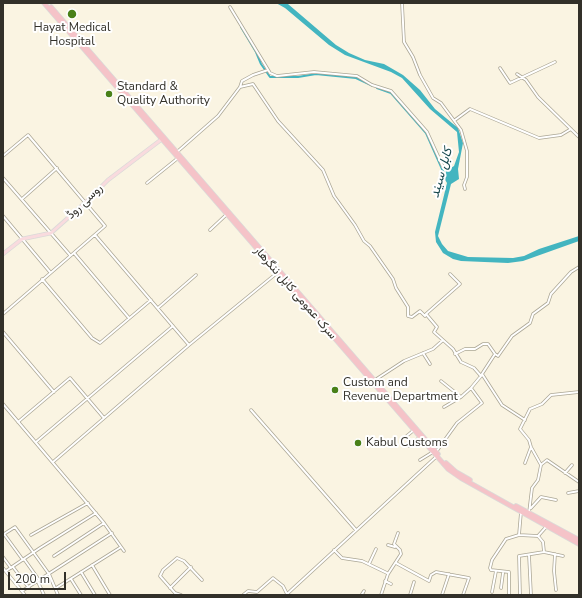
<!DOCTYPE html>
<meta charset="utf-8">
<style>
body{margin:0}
#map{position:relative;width:582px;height:598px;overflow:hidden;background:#faf4e2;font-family:"Nunito Sans",sans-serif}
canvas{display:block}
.frame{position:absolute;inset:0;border:4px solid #323029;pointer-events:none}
.scale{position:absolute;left:8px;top:572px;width:58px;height:18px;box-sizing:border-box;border:2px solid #323029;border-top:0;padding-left:5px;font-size:12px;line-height:14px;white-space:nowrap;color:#323029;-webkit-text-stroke:3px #fff;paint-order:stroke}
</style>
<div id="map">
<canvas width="582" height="598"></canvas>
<div class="frame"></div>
<div class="scale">200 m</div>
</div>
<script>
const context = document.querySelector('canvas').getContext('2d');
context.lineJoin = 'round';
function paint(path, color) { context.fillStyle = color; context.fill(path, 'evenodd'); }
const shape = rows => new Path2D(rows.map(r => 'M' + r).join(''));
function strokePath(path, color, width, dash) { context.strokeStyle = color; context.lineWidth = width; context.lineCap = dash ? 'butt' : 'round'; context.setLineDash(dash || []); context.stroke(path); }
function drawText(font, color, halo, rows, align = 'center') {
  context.font = font + ' "Nunito Sans",Vazirmatn,sans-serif'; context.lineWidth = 4; context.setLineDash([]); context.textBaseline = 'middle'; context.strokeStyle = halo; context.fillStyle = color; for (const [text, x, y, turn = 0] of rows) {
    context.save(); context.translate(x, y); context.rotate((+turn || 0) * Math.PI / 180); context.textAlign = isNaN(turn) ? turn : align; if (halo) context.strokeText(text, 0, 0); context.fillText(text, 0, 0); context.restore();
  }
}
const water = shape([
 [276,3,288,4,336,45,349,53,365,60,384,64,403,75,420,90,435,109,458,128,463,143,458,169,459,179,451,184,438,236,442,244,448,251,468,257,513,258,524,256,539,249,579,236,579,241,523,261,508,263,461,261,453,259,443,253,436,242,435,232,447,183,443,176,445,176,446,171,454,166,459,152,457,132,430,109,402,78,391,72,345,55,329,45,285,8]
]);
const canal = shape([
 [241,27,256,52,261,64,270,77,298,77,316,74,356,78,373,86],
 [377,88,391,93,426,133,446,178]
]);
const minor = shape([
 [402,3,404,42,413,57,420,75,433,98,441,103,461,130,467,151,467,177,464,185,465,189],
 [230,7,270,73,277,76,314,72,357,76,372,85,391,91,427,132,443,167],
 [500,68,510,83,555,62],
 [517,74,526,80,538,97,579,137],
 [240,87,242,81,253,75,268,70],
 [455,120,470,109,539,138,561,135,571,129],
 [177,152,218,116,240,87,253,84,278,121,323,170,334,196,355,225,364,241,370,246,393,279,396,288,408,307,408,316,412,317,420,311,425,316,426,314,437,327,434,332,453,349,461,362,474,368,481,376,482,374,502,405,525,420],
 [3,156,28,135,105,226,3,314],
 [3,178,70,255],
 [147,183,178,158],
 [22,199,57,168],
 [3,216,50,272],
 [210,230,226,215],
 [95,235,189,345],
 [74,253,129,318],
 [42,279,92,338,100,343,151,300],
 [158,308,196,275],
 [426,314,460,284,450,274],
 [3,332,54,392],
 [423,353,430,364],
 [455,354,465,349,475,349,483,344,488,344,495,354],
 [482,374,495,354,498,356,512,336,530,323,533,314,548,303,551,294,571,272,579,267],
 [375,380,404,361,433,349,442,341],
 [441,381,461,397],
 [3,404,104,523,124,551],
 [444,407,461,397,471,388],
 [251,410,356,530],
 [18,422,70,378,104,418],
 [403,439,414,430],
 [36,442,173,326],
 [409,446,420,437],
 [436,452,457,423,482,403,471,388,481,376],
 [420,460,433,452],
 [53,462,189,345,277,273],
 [525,463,531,447],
 [542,464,547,460,579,482],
 [565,473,572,465],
 [568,493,579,491],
 [531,508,541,497,556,500],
 [529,513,532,488,538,480,541,465,531,447,529,440,520,429,530,409,542,404,551,395,579,392],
 [31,535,88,503],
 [519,535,538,536,546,527],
 [538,536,543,542,544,552],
 [388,545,395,547],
 [334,550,342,558,362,561,387,573],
 [555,554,554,571,556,590],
 [529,555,531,595],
 [54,556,104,523],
 [3,557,11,568],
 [24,559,39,580],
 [23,560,4,534,15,527,49,574,58,595],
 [396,563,429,581,431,575,436,572,469,578,463,595],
 [369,564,376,549],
 [92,565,110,595],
 [13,567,29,588],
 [3,568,25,595],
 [6,571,40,548,96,513],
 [81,572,95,595],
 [71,579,81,595],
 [385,581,391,584],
 [38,582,44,595],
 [56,588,121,547],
 [170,588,191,567],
 [501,588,503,573],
 [22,591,112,533],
 [364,591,362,594,364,595],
 [492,592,496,571],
 [181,595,175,593,160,576,163,570,177,558,184,561,202,580],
 [243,595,248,591,257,592,273,578,283,586,287,594],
 [286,595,437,456],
 [381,595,388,574,401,554,400,550,394,544,398,533],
 [410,595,414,582],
 [442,595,449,574],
 [509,595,509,572,491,570,490,568,492,560,506,539,519,535,521,512],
 [520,595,519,556,544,552,563,556]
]);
const major = shape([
 [3,254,22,239,51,233,86,202,108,180,162,139]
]);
const highway = shape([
 [44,3,448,469,461,478,579,544],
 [51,7,438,454],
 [446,463,456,472,470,480],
 [516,506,579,540]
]);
const markers = [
 [72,14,5,"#498018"],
 [109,94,4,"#498018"],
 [335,390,4,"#498018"],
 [358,443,4,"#498018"]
];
const poiNames = [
 ["Hayat Medical",72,28,"center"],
 ["Hospital",72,42,"center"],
 ["Standard &",117,87],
 ["Quality Authority",117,101],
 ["Custom and",343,383],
 ["Revenue Department",343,397],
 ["Kabul Customs",366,443]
];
const streetNames = [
 ["روسی روڈ",85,202,-44],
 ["سرک عمومی کابل ننگرهار",295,293,49]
];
const waterNames = [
 ["کابل سيند",442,173,-74]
];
paint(water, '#43b5c0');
strokePath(canal, '#43b5c0', 2);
strokePath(minor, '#aba695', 3.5);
strokePath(major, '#dadad8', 4.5);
strokePath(highway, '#dadad8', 5.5);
strokePath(minor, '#fff', 2);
strokePath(major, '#f9dbde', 3);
strokePath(highway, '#f5c3c8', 4);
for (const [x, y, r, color] of markers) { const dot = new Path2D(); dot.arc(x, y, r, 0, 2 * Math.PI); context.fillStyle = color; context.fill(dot); strokePath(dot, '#fff', 1.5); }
drawText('12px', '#323029', '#fff', poiNames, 'left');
drawText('12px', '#323029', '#fff', streetNames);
drawText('italic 13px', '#1a4b50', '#fff', waterNames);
</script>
